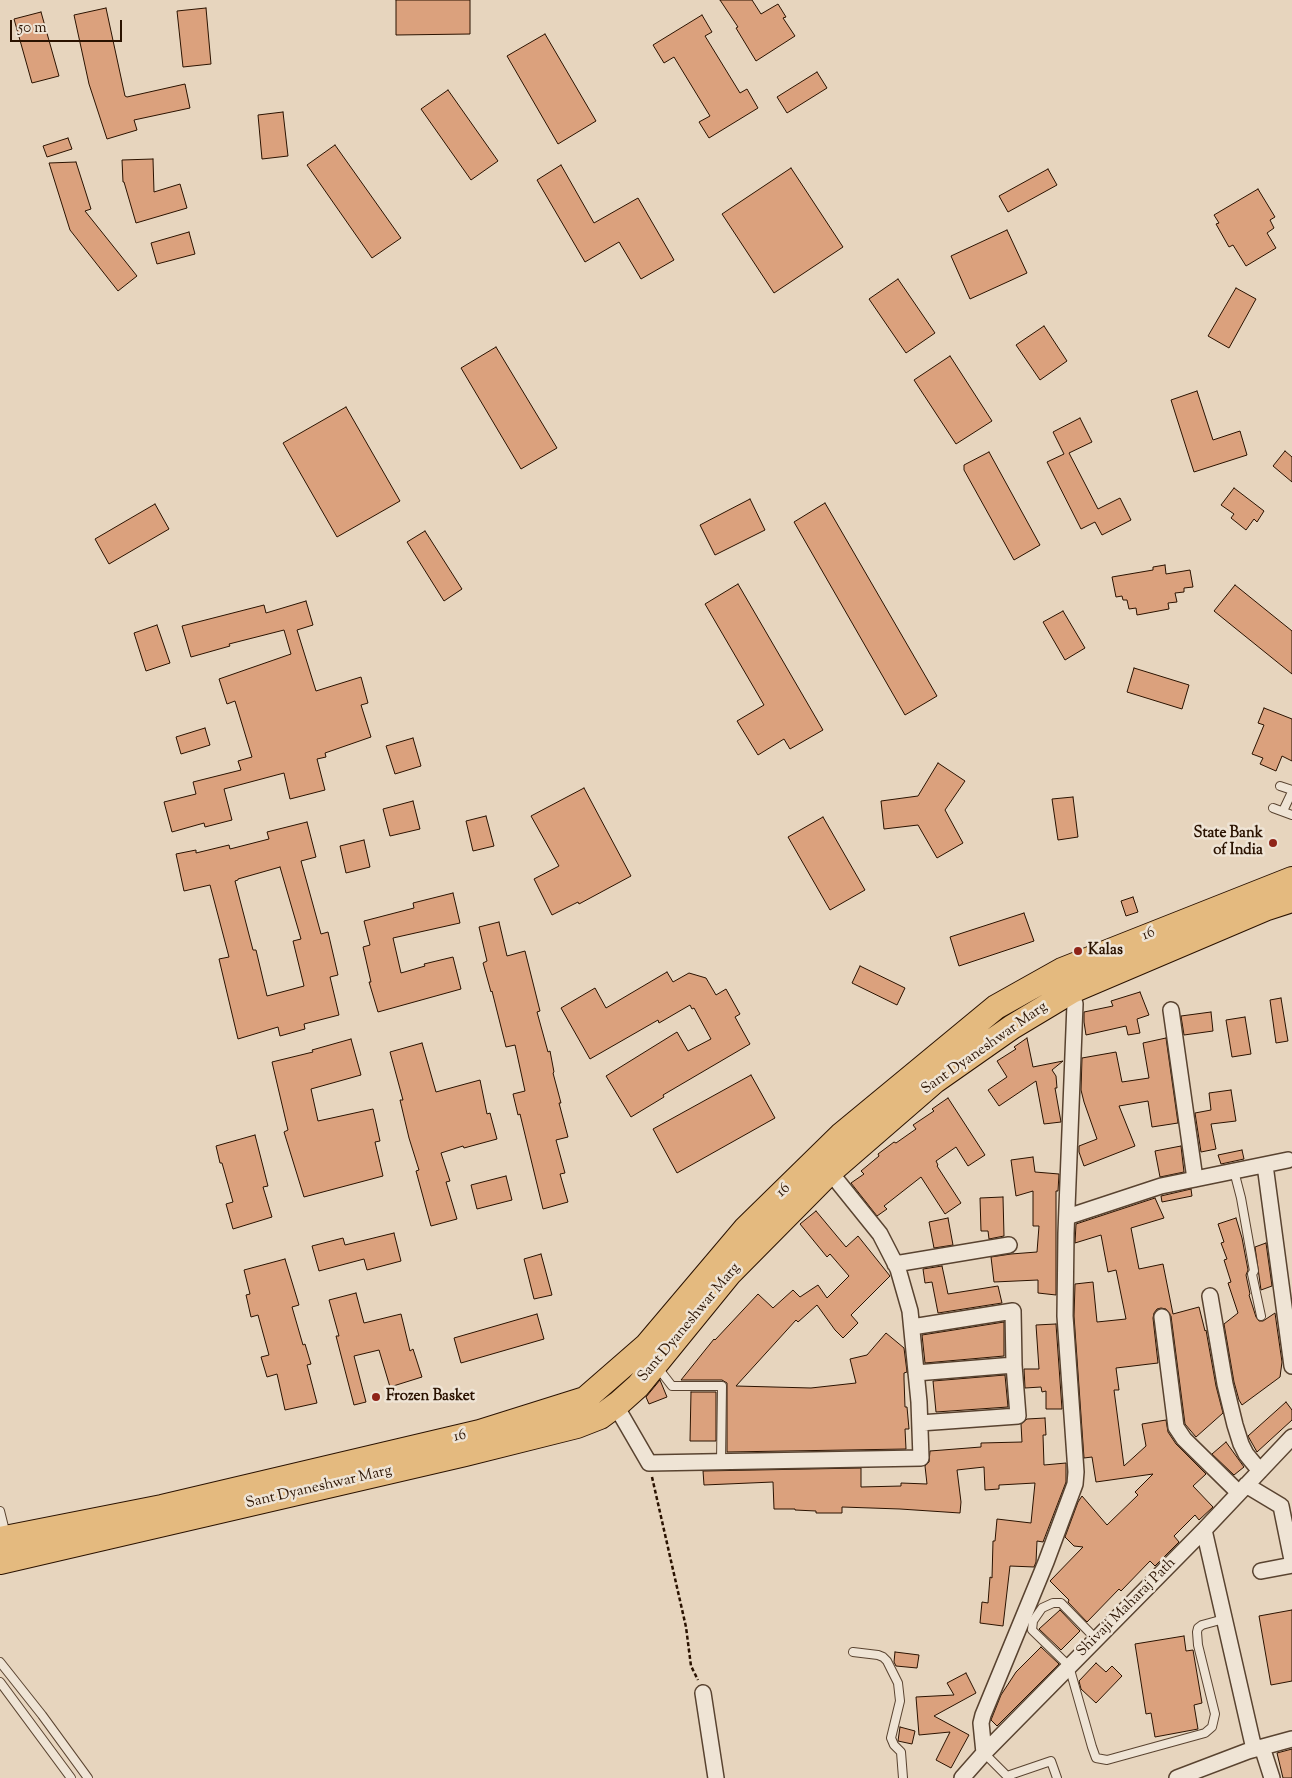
<!DOCTYPE html>
<style>
body{margin:0}
#map{position:relative;width:1292px;height:1778px;overflow:hidden;background:#e7d5be;font-family:"Sorts Mill Goudy",serif}
canvas{display:block}
.scale{position:absolute;left:10px;top:20px;width:112px;height:22px;box-sizing:border-box;border:2px solid #2a1200;border-top:0;padding-left:6px;font-size:15px;line-height:18px;white-space:nowrap;color:#2a1200;-webkit-text-stroke:4px #efe4d5;paint-order:stroke}
</style>
<div id="map">
<canvas width="1292" height="1778"></canvas>
<div class="scale">50 m</div>
</div>
<script>
const context = document.querySelector('canvas').getContext('2d');
context.lineJoin = 'round';
function paint(path, color) { context.fillStyle = color; context.fill(path, 'evenodd'); }
const shape = rows => new Path2D(rows.map(r => 'M' + r).join(''));
function strokePath(path, color, width, dash) { context.strokeStyle = color; context.lineWidth = width; context.lineCap = dash ? 'butt' : 'round'; context.setLineDash(dash || []); context.stroke(path); }
function drawText(font, color, halo, rows, align = 'center') {
  context.font = font + ' "Sorts Mill Goudy",serif'; context.lineWidth = 5; context.setLineDash([]); context.textBaseline = 'middle'; context.strokeStyle = halo; context.fillStyle = color; for (const [text, x, y, turn = 0] of rows) {
    context.save(); context.translate(x, y); context.rotate((+turn || 0) * Math.PI / 180); context.textAlign = isNaN(turn) ? turn : align; if (halo) context.strokeText(text, 0, 0); context.fillText(text, 0, 0); context.restore();
  }
}
const building = shape([
 [396,0,470,0,470,34,396,35,396,0],
 [720,0,752,0,761,14,778,4,786,17,783,18,795,36,756,61,736,28,738,27,720,0],
 [106,8,125,96,127,97,185,84,190,108,134,120,137,130,107,139,89,84,74,15,106,8],
 [206,8,211,64,183,67,177,11,206,8],
 [41,12,59,76,32,83,14,19,41,12],
 [702,15,712,32,705,36,740,93,747,89,758,108,709,138,699,122,710,116,674,57,664,63,653,45,702,15],
 [545,34,596,121,558,144,507,56,545,34],
 [817,72,827,88,787,113,777,97,817,72],
 [448,90,498,161,471,180,421,109,448,90],
 [283,112,288,156,262,159,258,115,283,112],
 [68,138,72,149,47,157,43,146,68,138],
 [335,145,401,238,372,258,307,165,335,145],
 [153,159,154,192,180,184,187,208,136,223,124,182,123,182,122,160,153,159],
 [76,162,91,209,85,211,137,276,118,291,70,230,49,163,76,162],
 [561,165,594,223,638,198,674,260,641,279,619,242,585,262,537,180,561,165],
 [791,168,843,247,774,293,722,214,791,168],
 [1048,169,1057,185,1008,212,999,196,1048,169],
 [1258,189,1275,217,1270,220,1274,228,1267,233,1276,248,1246,266,1233,245,1229,247,1216,224,1219,223,1214,215,1258,189],
 [1007,230,1027,273,970,299,951,256,1007,230],
 [189,232,195,254,157,264,151,243,189,232],
 [898,279,935,333,906,353,869,299,898,279],
 [1236,288,1256,299,1229,348,1208,336,1236,288],
 [1044,326,1067,361,1040,380,1016,345,1044,326],
 [496,347,557,448,521,469,461,368,496,347],
 [950,356,992,421,956,444,914,380,950,356],
 [1197,391,1213,440,1240,431,1247,455,1194,472,1171,400,1197,391],
 [346,407,400,501,337,537,283,443,346,407],
 [1080,418,1092,442,1069,453,1098,509,1120,498,1131,520,1102,535,1095,522,1081,529,1047,462,1064,454,1053,432,1080,418],
 [1285,451,1292,457,1292,482,1273,466,1285,451],
 [989,452,1040,545,1014,560,964,470,964,465,989,452],
 [1234,488,1264,511,1257,522,1254,519,1246,530,1231,518,1234,514,1221,505,1234,488],
 [750,499,765,530,715,555,700,525,750,499],
 [825,503,937,696,905,715,794,522,825,503],
 [155,504,169,529,109,564,95,539,155,504],
 [425,531,462,589,444,601,407,542,425,531],
 [1165,565,1166,574,1190,570,1193,587,1184,588,1184,592,1175,593,1177,602,1168,603,1169,609,1137,615,1136,608,1129,609,1127,600,1123,600,1122,596,1116,597,1112,577,1153,570,1153,567,1165,565],
 [738,584,823,730,790,749,784,739,758,755,737,721,764,705,705,604,738,584],
 [1235,585,1292,631,1292,674,1214,611,1235,585],
 [306,601,313,625,297,630,316,691,361,677,368,703,361,705,371,737,325,753,326,757,317,759,325,790,290,799,284,773,224,789,232,820,205,827,204,823,172,832,164,802,196,794,193,782,241,770,238,761,252,757,235,701,227,704,219,679,291,654,284,630,229,644,230,646,191,657,182,626,264,605,266,613,306,601],
 [1063,611,1085,648,1065,660,1043,622,1063,611],
 [157,625,170,663,146,671,134,633,157,625],
 [1134,668,1189,685,1182,709,1127,692,1134,668],
 [1264,708,1292,719,1292,761,1282,756,1276,771,1260,764,1263,758,1252,754,1264,725,1258,723,1264,708],
 [205,728,210,745,181,754,176,737,205,728],
 [413,738,421,766,395,774,386,746,413,738],
 [938,763,965,781,945,810,963,843,937,858,918,825,884,829,881,801,918,796,938,763],
 [584,788,631,876,579,904,578,902,552,915,534,879,559,866,531,816,584,788],
 [1073,797,1078,837,1058,840,1052,799,1073,797],
 [413,801,420,829,390,836,383,809,413,801],
 [486,816,494,846,473,851,466,821,486,816],
 [823,817,865,890,830,910,788,837,823,817],
 [307,822,316,857,301,861,321,934,328,932,338,975,330,977,339,1015,304,1024,305,1029,280,1036,278,1027,238,1039,219,959,229,957,210,885,184,891,176,854,196,850,196,853,229,845,230,849,269,839,267,832,307,822],
 [280,867,301,939,293,941,304,986,267,996,256,950,253,950,235,881,238,880,238,879,280,867],
 [364,840,370,867,346,873,340,846,364,840],
 [453,893,460,923,393,938,401,973,425,966,424,964,453,957,461,989,378,1012,369,982,371,982,363,947,370,945,364,921,414,908,413,903,453,893],
 [1133,897,1138,912,1126,916,1121,901,1133,897],
 [1024,913,1034,941,959,966,950,937,1024,913],
 [499,922,507,956,525,951,540,1011,537,1012,548,1052,550,1051,554,1072,553,1073,561,1103,559,1103,568,1137,556,1140,565,1173,560,1174,568,1202,543,1209,520,1114,518,1115,513,1094,525,1091,515,1045,506,1047,492,991,491,992,483,963,487,961,479,927,499,922],
 [860,966,905,988,897,1005,852,983,860,966],
 [667,972,673,982,689,973,706,978,716,995,726,989,740,1014,735,1017,750,1044,663,1095,664,1097,631,1117,606,1076,677,1032,688,1051,711,1039,694,1008,692,1009,690,1005,659,1023,658,1020,590,1059,561,1008,595,988,606,1008,667,972],
 [1140,992,1149,1015,1137,1019,1140,1033,1128,1035,1126,1026,1086,1035,1084,1022,1084,1012,1113,1006,1111,1001,1140,992],
 [1281,998,1288,1041,1276,1043,1270,1000,1281,998],
 [1211,1012,1213,1031,1184,1035,1181,1016,1211,1012],
 [1245,1017,1251,1054,1232,1057,1226,1020,1245,1017],
 [1027,1038,1033,1067,1063,1061,1052,1070,1056,1076,1057,1088,1055,1088,1061,1122,1044,1124,1036,1081,999,1106,988,1090,1007,1077,997,1061,1016,1049,1014,1047,1027,1038],
 [1166,1038,1178,1123,1152,1127,1148,1101,1119,1106,1135,1146,1084,1166,1079,1152,1079,1146,1097,1139,1084,1102,1081,1090,1082,1058,1116,1052,1122,1082,1149,1078,1143,1043,1166,1038],
 [351,1039,361,1075,311,1089,318,1121,373,1109,380,1141,375,1142,383,1176,304,1197,284,1132,288,1130,272,1062,313,1052,312,1050,351,1039],
 [422,1043,436,1092,480,1080,487,1114,490,1113,497,1139,464,1148,463,1146,441,1153,450,1181,446,1182,457,1219,431,1226,416,1171,419,1170,409,1138,400,1100,403,1100,390,1052,422,1043],
 [751,1075,775,1118,677,1173,653,1129,751,1075],
 [1231,1090,1236,1121,1211,1124,1216,1149,1201,1152,1195,1113,1211,1110,1209,1093,1231,1090],
 [948,1098,985,1155,968,1166,956,1147,936,1161,938,1165,937,1166,961,1203,945,1214,921,1177,884,1206,887,1209,877,1216,851,1183,864,1174,861,1171,879,1156,878,1154,894,1142,896,1143,916,1129,913,1125,934,1111,932,1109,948,1098],
 [255,1135,268,1186,263,1187,272,1217,233,1229,226,1204,233,1202,222,1163,220,1163,216,1146,255,1135],
 [1181,1146,1184,1172,1160,1177,1155,1151,1181,1146],
 [1242,1150,1244,1159,1221,1164,1218,1155,1242,1150],
 [1033,1157,1035,1172,1059,1174,1058,1191,1056,1191,1056,1295,1038,1293,1038,1280,994,1282,991,1257,1011,1254,1037,1252,1039,1226,1033,1226,1033,1191,1016,1196,1011,1160,1033,1157],
 [506,1176,512,1200,477,1209,471,1185,506,1176],
 [1191,1189,1192,1196,1162,1202,1161,1196,1191,1189],
 [1003,1197,1004,1236,989,1239,988,1231,981,1231,980,1198,1003,1197],
 [1155,1198,1164,1218,1131,1228,1139,1269,1163,1264,1173,1314,1199,1307,1205,1331,1206,1330,1216,1386,1223,1413,1196,1437,1185,1424,1171,1316,1166,1309,1161,1308,1157,1309,1154,1313,1153,1318,1158,1363,1116,1368,1119,1390,1114,1390,1124,1466,1146,1446,1142,1424,1166,1420,1168,1432,1176,1444,1206,1474,1193,1486,1213,1507,1199,1520,1195,1515,1174,1536,1179,1542,1155,1566,1150,1561,1121,1591,1119,1589,1087,1622,1068,1602,1069,1600,1050,1581,1083,1547,1074,1546,1065,1537,1078,1502,1082,1496,1107,1525,1138,1495,1135,1492,1153,1474,1096,1482,1092,1457,1084,1458,1074,1316,1075,1284,1093,1282,1097,1322,1126,1319,1116,1270,1108,1272,1101,1235,1075,1243,1076,1224,1155,1198],
 [816,1211,846,1247,858,1236,890,1276,851,1315,858,1323,843,1338,835,1330,817,1305,798,1322,796,1320,736,1386,811,1388,856,1383,850,1359,867,1355,886,1333,904,1348,907,1372,904,1373,904,1379,905,1407,907,1407,909,1429,905,1429,906,1449,727,1452,727,1383,722,1380,681,1380,714,1339,715,1340,758,1294,773,1308,793,1290,800,1297,818,1285,827,1298,849,1276,830,1254,827,1257,800,1224,816,1211],
 [948,1218,953,1245,934,1248,929,1222,948,1218],
 [1236,1218,1242,1238,1248,1270,1246,1275,1250,1294,1249,1295,1256,1317,1259,1321,1263,1321,1275,1313,1282,1362,1280,1377,1242,1405,1239,1400,1234,1382,1224,1324,1238,1313,1228,1283,1231,1282,1224,1260,1227,1259,1221,1243,1224,1242,1218,1224,1236,1218],
 [394,1233,401,1261,367,1270,364,1259,319,1271,312,1246,343,1238,345,1245,394,1233],
 [1266,1243,1272,1286,1261,1290,1255,1247,1266,1243],
 [541,1254,552,1295,534,1299,524,1259,541,1254],
 [285,1259,299,1305,292,1307,303,1345,305,1344,311,1364,307,1365,317,1403,285,1410,277,1374,267,1377,261,1357,269,1355,258,1315,251,1317,246,1295,250,1294,244,1270,285,1259],
 [942,1266,948,1294,998,1286,1002,1303,938,1313,932,1282,925,1283,923,1269,942,1266],
 [356,1293,364,1323,401,1314,410,1351,413,1349,422,1377,390,1387,379,1350,354,1356,366,1402,354,1405,336,1336,339,1336,329,1300,356,1293],
 [537,1314,544,1339,461,1363,454,1338,537,1314],
 [1004,1322,1004,1356,925,1363,922,1335,1004,1322],
 [1056,1324,1062,1409,1046,1409,1046,1391,1042,1392,1041,1387,1025,1388,1024,1369,1039,1369,1036,1325,1056,1324],
 [1005,1375,1008,1407,936,1412,933,1381,1005,1375],
 [660,1380,667,1397,649,1404,646,1397,660,1380],
 [691,1392,716,1392,716,1441,690,1441,691,1392],
 [1286,1402,1292,1410,1292,1420,1257,1452,1248,1436,1286,1402],
 [1045,1418,1046,1435,1043,1435,1044,1465,1066,1463,1066,1482,1043,1542,1037,1541,1036,1562,1034,1567,1010,1566,1003,1626,980,1623,982,1602,988,1603,990,1577,992,1578,993,1541,995,1541,997,1519,1031,1523,1035,1483,999,1485,999,1489,985,1490,984,1467,957,1470,961,1502,960,1513,900,1509,842,1507,842,1513,816,1513,816,1511,795,1510,795,1509,774,1509,773,1482,704,1485,703,1471,861,1468,861,1487,901,1486,901,1483,927,1484,925,1466,929,1462,930,1451,981,1447,981,1443,1022,1442,1021,1424,1027,1419,1045,1418],
 [1226,1442,1244,1467,1234,1475,1212,1454,1226,1442],
 [1060,1610,1080,1631,1061,1650,1039,1629,1060,1610],
 [1292,1610,1292,1681,1271,1685,1259,1616,1292,1610],
 [1184,1636,1186,1651,1193,1650,1202,1703,1194,1705,1198,1729,1155,1737,1151,1713,1146,1714,1135,1644,1184,1636],
 [1041,1647,1059,1664,997,1726,991,1720,1001,1695,1016,1672,1041,1647],
 [895,1652,919,1655,917,1668,896,1666,894,1662,895,1652],
 [1096,1663,1106,1672,1112,1666,1122,1676,1096,1703,1081,1689,1079,1681,1096,1663],
 [966,1673,976,1693,934,1716,969,1735,951,1768,936,1760,950,1732,919,1735,916,1697,954,1695,947,1683,966,1673],
 [900,1727,915,1731,912,1744,898,1741,900,1727],
 [1292,1749,1292,1778,1283,1778,1277,1753,1292,1749]
]);
const path = shape([
 [652,1477,686,1627,691,1666,698,1680]
]);
const lane = shape([
 [1280,786,1292,790],
 [1273,808,1292,815],
 [1283,811,1292,792],
 [1234,1171,1241,1198,1254,1271,1252,1274,1261,1316],
 [658,1368,672,1386,722,1386,721,1462],
 [0,1511,6,1535],
 [1096,1639,1061,1603,1053,1603,1042,1608,1033,1621,1032,1630,1069,1666,1092,1747,1096,1758,1107,1760,1205,1733,1212,1727,1215,1714,1198,1645,1197,1632,1198,1628,1202,1625,1224,1619],
 [853,1652,878,1655,883,1657,887,1661,898,1683,900,1701,891,1738,894,1745,901,1752,903,1778],
 [0,1662,42,1715,88,1778],
 [0,1682,71,1778],
 [984,1753,1007,1776,1051,1761,1057,1778]
]);
const street = shape([
 [1171,1010,1195,1179],
 [1265,1165,1292,1366],
 [1067,1217,1161,1186,1288,1160],
 [895,1264,1009,1245],
 [1210,1296,1225,1384,1235,1425,1241,1444,1246,1454,1260,1471],
 [1162,1317,1176,1427,1184,1439,1239,1493],
 [912,1327,1013,1311,1014,1365,1018,1416,920,1423],
 [916,1373,1014,1365],
 [616,1406,649,1463,921,1458,919,1402,910,1311,898,1269,880,1234,830,1172],
 [1246,1485,1281,1506,1292,1560],
 [1204,1530,1254,1749],
 [1261,1571,1292,1565],
 [703,1693,716,1778],
 [1262,1747,1272,1778],
 [984,1753,981,1723,983,1715,1046,1562,1075,1484,1076,1472,1065,1316,1066,1233,1075,1004,1069,984],
 [962,1778,984,1753,1204,1530,1292,1437],
 [1177,1778,1248,1751,1292,1739]
]);
const primary = shape([
 [0,1539,162,1507,480,1432,585,1399,647,1345,746,1228,841,1135,996,1007,1062,970,1292,879],
 [0,1562,465,1454,577,1426,600,1417,619,1403,638,1386,730,1273,830,1172,935,1081,1012,1027,1072,991,1267,908,1292,900]
]);
const markers = [
 [1273,843,5,"#8f2418"],
 [1078,951,5,"#8f2418"],
 [376,1397,5,"#8f2418"]
];
const poiNames = [
 ["State Bank",1263,834,"right"],
 ["of India",1263,851,"right"],
 ["Kalas",1088,951],
 ["Frozen Basket",386,1397]
];
const streetNames = [
 ["16",1149,935,-22],
 ["Sant Dyaneshwar Marg",985,1049,-35],
 ["16",784,1191,-44],
 ["Sant Dyaneshwar Marg",690,1323,-50],
 ["16",460,1437,-13],
 ["Sant Dyaneshwar Marg",319,1488,-13],
 ["Shivaji Maharaj Path",1127,1608,-45]
];
paint(building, '#dba17d');
strokePath(building, '#2a1200', 1);
strokePath(lane, '#594330', 10);
strokePath(street, '#594330', 18);
strokePath(primary, '#2a1200', 26);
strokePath(path, '#2a1200', 2.5, [4, 2.5]);
strokePath(lane, '#efe4d5', 8);
strokePath(street, '#efe4d5', 15);
strokePath(primary, '#e4ba7f', 24);
for (const [x, y, r, color] of markers) { const dot = new Path2D(); dot.arc(x, y, r, 0, 2 * Math.PI); context.fillStyle = color; context.fill(dot); strokePath(dot, '#efe4d5', 2); }
drawText('bold 15px', '#2a1200', '#efe4d5', poiNames, 'left');
drawText('15px', '#2a1200', '#efe4d5', streetNames);
</script>
